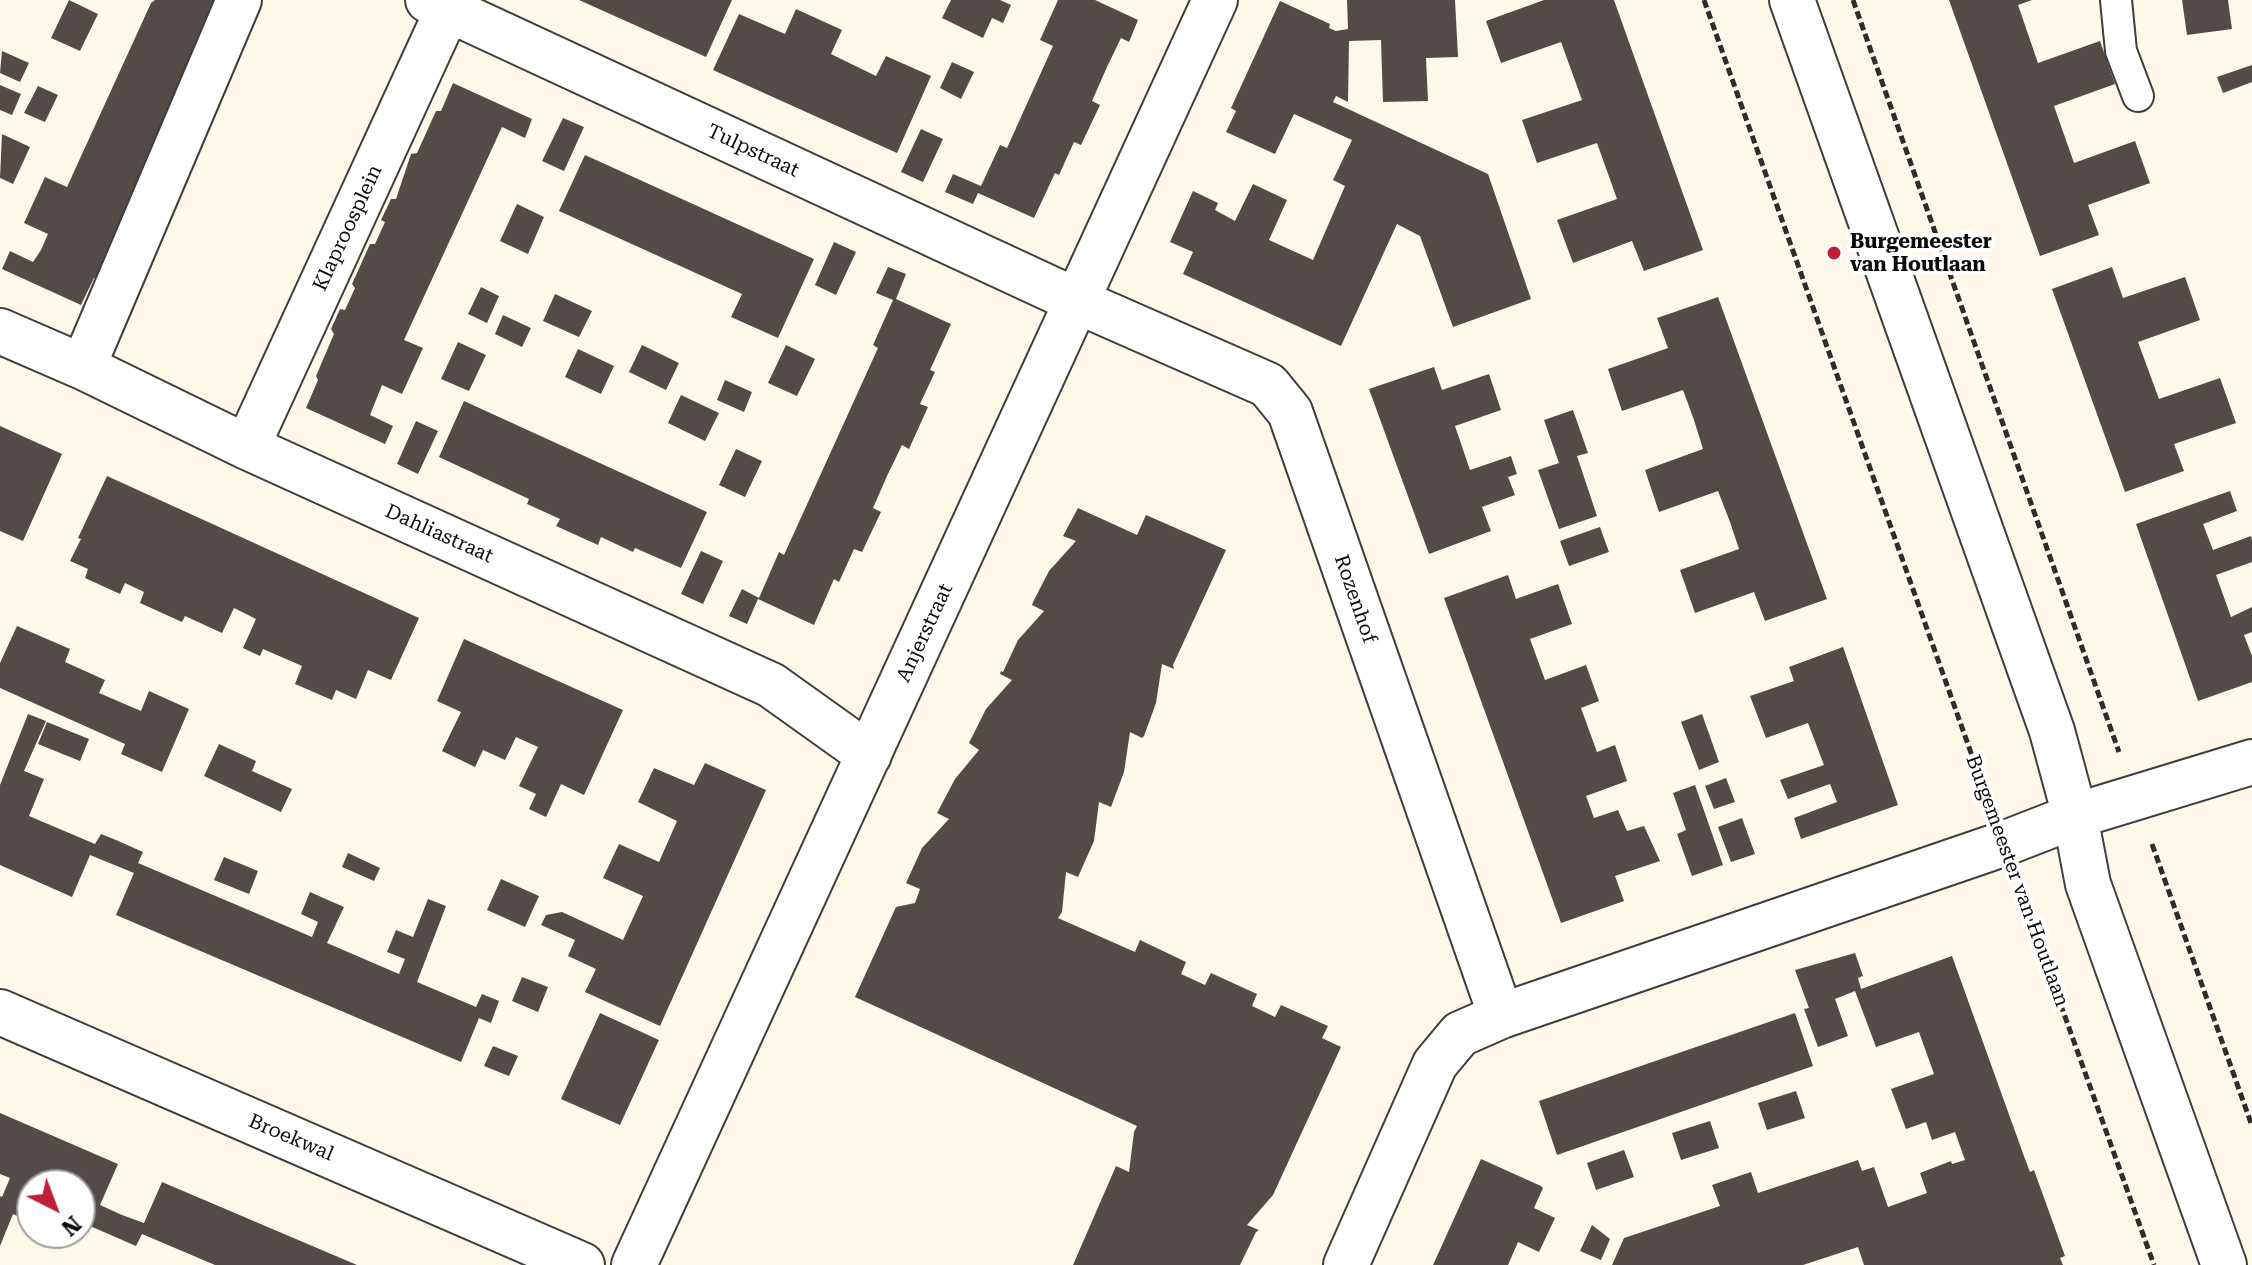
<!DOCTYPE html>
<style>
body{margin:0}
#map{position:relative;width:2252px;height:1265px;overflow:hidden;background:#fff8e8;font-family:"Roboto Serif",serif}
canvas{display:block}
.north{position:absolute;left:16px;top:1169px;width:80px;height:80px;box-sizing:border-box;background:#fff;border:2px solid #9d9d9d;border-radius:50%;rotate:138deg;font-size:22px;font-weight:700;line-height:32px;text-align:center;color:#0b0b0b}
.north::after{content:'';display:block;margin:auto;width:28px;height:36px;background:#c01e3a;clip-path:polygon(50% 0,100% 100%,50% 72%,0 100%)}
</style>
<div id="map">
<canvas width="2252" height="1265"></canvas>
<div class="north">N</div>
</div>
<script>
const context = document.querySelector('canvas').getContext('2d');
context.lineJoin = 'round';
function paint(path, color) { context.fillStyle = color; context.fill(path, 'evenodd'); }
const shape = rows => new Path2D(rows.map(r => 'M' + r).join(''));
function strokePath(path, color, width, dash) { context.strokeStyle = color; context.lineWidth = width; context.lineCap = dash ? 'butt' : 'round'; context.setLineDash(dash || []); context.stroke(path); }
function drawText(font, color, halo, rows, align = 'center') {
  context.font = font + ' "Roboto Serif",serif'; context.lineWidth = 8; context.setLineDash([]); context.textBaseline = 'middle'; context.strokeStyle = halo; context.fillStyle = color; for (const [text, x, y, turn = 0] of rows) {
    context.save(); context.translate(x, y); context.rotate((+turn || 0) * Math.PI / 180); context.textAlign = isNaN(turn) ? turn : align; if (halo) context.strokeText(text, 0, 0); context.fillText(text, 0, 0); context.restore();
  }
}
const building = shape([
 [69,0,98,14,80,51,51,38],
 [155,0,220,0,99,278,94,278,81,305,2,269,10,251,33,262,41,250,48,234,24,223,45,177,67,187,151,3],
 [579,0,732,0,706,57],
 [951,0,1000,0,1011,5,1003,23,992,18,983,38,942,18],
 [1058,0,1095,0,1138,20,1129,42,1121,38,1107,67,1092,101,1100,105,1081,145,1074,142,1059,175,1055,173,1034,218,978,193,973,204,945,192,953,174,981,186,1000,145,1007,148,1053,46,1040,40],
 [1347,0,1455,0,1458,57,1426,58,1428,101,1383,102,1381,40,1349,41,1348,102,1336,96,1333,102,1488,174,1531,299,1453,327,1420,236,1397,224,1341,346,1183,274,1193,252,1170,242,1193,191,1218,203,1215,210,1235,221,1253,184,1287,200,1269,240,1313,260,1345,186,1333,180,1352,140,1294,114,1275,154,1226,132,1236,111,1231,108,1280,1,1330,24,1329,28,1336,31,1348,29],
 [1544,0,1614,0,1703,250,1644,271,1632,241,1573,263,1557,220,1617,199,1597,143,1537,163,1522,120,1582,100,1561,42,1501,63,1486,21],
 [1949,0,2032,0,2018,5,2038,63,2100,41,2115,84,2054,106,2074,163,2135,141,2150,183,2088,205,2099,235,2040,256],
 [2182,0,2228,0,2232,29,2187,35],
 [796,9,842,30,831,54,876,76,886,56,931,76,897,153,713,70,739,14,785,34],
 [2,51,29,63,20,82,0,73],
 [952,62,974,72,961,99,940,88],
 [2252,65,2252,82,2223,93,2217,77],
 [453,83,532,119,525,138,502,127,404,340,423,348,402,394,382,385,370,415,393,426,385,444,306,408,318,380,316,376,334,334,331,329,340,309,345,310,355,288,352,284,370,244,375,244,385,222,381,220,391,199,396,199,411,154,417,153,436,111,441,111],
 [0,85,21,94,12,115,0,110],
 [38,86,58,95,45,122,24,113],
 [563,118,584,127,564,171,542,161],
 [921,129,943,139,923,182,901,172],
 [2,134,30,147,13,184,0,178],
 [585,155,814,259,778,338,731,317,742,294,559,211],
 [517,204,544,217,528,254,500,241],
 [834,242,856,252,836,295,815,285],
 [888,267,906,274,896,299,951,324,930,370,935,372,920,404,928,407,909,449,902,445,887,476,873,508,881,512,862,552,854,549,839,582,834,579,814,625,758,599,747,624,729,616,742,589,759,598,779,552,784,555,878,348,873,345,893,300,876,293],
 [2112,267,2123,298,2185,277,2200,320,2138,342,2159,399,2220,378,2236,423,2174,444,2184,471,2125,492,2052,289],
 [481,287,499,296,487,323,468,314],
 [555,294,592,311,579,337,543,321],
 [1718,297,1827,599,1765,621,1754,592,1695,613,1680,570,1739,549,1730,522,1718,491,1659,512,1645,470,1703,449,1694,420,1683,390,1622,411,1608,369,1668,348,1657,318],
 [503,315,531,328,522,347,495,334],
 [458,342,486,355,469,391,441,379],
 [642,345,679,363,666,390,629,372],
 [786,345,815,359,797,396,768,383],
 [578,349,614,366,601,394,565,377],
 [1434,367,1442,390,1489,374,1501,410,1455,426,1470,470,1511,456,1517,474,1508,477,1515,495,1482,507,1491,531,1429,554,1369,389],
 [725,380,752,392,744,412,717,400],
 [681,395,719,413,705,441,668,423],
 [464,401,707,512,681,568,635,548,633,552,601,537,598,545,556,526,560,519,527,504,529,499,439,457],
 [1573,410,1588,453,1577,456,1597,516,1559,529,1538,470,1559,463,1544,420],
 [416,421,438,431,418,474,397,464],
 [0,426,62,454,23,541,0,531],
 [736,449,762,461,745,497,719,485],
 [107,476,419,618,391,680,368,670,356,699,336,690,332,700,295,684,302,666,263,649,260,656,243,648,256,619,234,608,222,633,185,616,182,622,140,603,144,592,125,583,120,594,85,578,88,569,70,561,81,539,78,538],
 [2230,491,2237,511,2203,524,2213,550,2251,536,2252,540,2252,562,2216,575,2231,617,2252,607,2252,632,2244,635,2252,656,2252,682,2198,701,2136,524],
 [1078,508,1137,535,1146,515,1226,550,1173,665,1174,669,1162,664,1156,703,1144,736,1142,738,1130,732,1124,772,1111,807,1099,802,1094,841,1078,877,1066,872,1062,912,1058,918,1135,952,1140,940,1186,962,1181,974,1205,985,1211,973,1257,994,1252,1006,1275,1017,1281,1005,1328,1026,1322,1038,1341,1047,1273,1195,1247,1225,1259,1230,1256,1232,1240,1265,1073,1265,1116,1166,1129,1172,1134,1132,1137,1126,855,997,896,907,915,903,920,889,906,883,922,848,949,819,937,813,955,779,979,750,969,743,986,709,1012,680,1000,674,1001,671,1003,672,1018,640,1044,611,1032,605,1033,602,1049,571,1076,541,1063,536],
 [1600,527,1609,552,1569,566,1560,541],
 [701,551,723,561,703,604,681,594],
 [1508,575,1516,599,1558,584,1572,624,1530,639,1545,680,1586,665,1599,701,1581,708,1597,752,1615,745,1627,781,1586,796,1594,818,1618,810,1627,831,1644,826,1660,861,1615,876,1624,901,1561,923,1444,598],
 [17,626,70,649,65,662,105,680,99,693,141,711,149,691,189,709,162,772,121,754,125,744,0,688,0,663],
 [464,639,623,710,584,795,561,784,546,817,529,809,536,794,519,786,538,747,516,737,505,760,483,750,475,767,442,751,461,712,437,701],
 [1843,647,1898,805,1801,839,1794,818,1837,802,1830,784,1788,799,1780,780,1824,765,1808,723,1766,738,1750,696,1794,681,1789,667],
 [28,714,46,721,24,771,44,779,29,816,95,844,101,834,116,840,143,852,138,863,312,937,318,922,301,914,310,892,328,900,344,907,327,943,399,974,405,959,387,952,396,930,413,937,428,899,446,906,417,982,476,1007,482,994,499,1001,491,1023,479,1018,461,1062,116,915,134,873,90,855,72,897,0,865,0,785],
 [1702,714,1719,762,1699,770,1681,722],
 [47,722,89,739,80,761,38,744],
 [219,744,256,761,252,771,292,789,281,812,204,776],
 [705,763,766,790,660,1026,585,992,596,969,568,956,575,940,541,925,546,915,562,912,623,940,643,896,603,878,619,844,659,862,677,821,638,802,654,768,694,785],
 [1726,778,1735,802,1714,809,1705,786],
 [1695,785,1723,865,1692,876,1677,834,1686,830,1673,793],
 [1742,818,1755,854,1731,862,1718,827],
 [348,853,380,868,374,881,342,867],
 [224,857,258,871,249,894,214,880],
 [501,879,539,896,525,927,487,910],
 [1855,953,1863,976,1858,978,1861,989,1952,956,2025,1159,2030,1172,2034,1170,2065,1256,2060,1258,2063,1265,1864,1265,1858,1247,1803,1265,1612,1265,1624,1238,1720,1206,1712,1185,1751,1172,1758,1193,1858,1160,1862,1171,1874,1167,1888,1207,1927,1193,1920,1173,1951,1161,1952,1164,1965,1160,1955,1132,1932,1140,1926,1122,1906,1129,1891,1089,1934,1074,1919,1032,1876,1047,1855,991,1835,999,1848,1036,1818,1047,1804,1009,1809,1008,1795,970],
 [522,977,548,987,538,1012,512,1001],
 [600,1013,659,1040,620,1125,561,1099],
 [1795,1013,1813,1066,1557,1155,1539,1101],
 [493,1046,518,1056,509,1076,484,1066],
 [1796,1091,1805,1118,1767,1130,1758,1103],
 [0,1113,118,1164,100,1205,122,1215,144,1223,162,1182,357,1265,215,1265,142,1234,136,1246,90,1226,95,1214,80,1208,80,1185,32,1185,32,1222,13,1214,0,1246,0,1196,2,1197,10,1178,0,1174],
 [1710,1121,1719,1148,1681,1160,1672,1133],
 [1624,1150,1634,1177,1596,1190,1587,1163],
 [1481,1159,1541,1186,1543,1188,1534,1208,1555,1218,1539,1252,1518,1242,1508,1265,1433,1265],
 [1592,1225,1610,1239,1601,1260,1580,1251]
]);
const path = shape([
 [1704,0,1987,798],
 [1853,0,2119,752],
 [2152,844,2252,1126],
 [2020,891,2154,1265]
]);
const service = shape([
 [2116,0,2121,51,2138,96]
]);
const minor = shape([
 [428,0,1077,301,1268,385,1290,412,1501,1016],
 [0,331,83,367,247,447,771,685,869,755],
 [83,367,239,0],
 [247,447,448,9],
 [0,1012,582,1265],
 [634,1265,1215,0],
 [1346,1265,1435,1064,1460,1034,1501,1016,2003,844,2075,816,2252,762]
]);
const tertiary = shape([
 [1792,0,2052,731,2075,816,2088,884,2224,1265]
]);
const markers = [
 [1834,253,8,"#c01e3a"]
];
const streetNames = [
 ["Tulpstraat",753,151,25],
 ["Klaproosplein",348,228,-65],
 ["Dahliastraat",439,534,24],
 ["Rozenhof",1355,599,71],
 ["Anjerstraat",925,633,-65],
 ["Burgemeester van Houtlaan",2017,881,70],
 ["Broekwal",291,1138,23]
];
const poiNames = [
 ["Burgemeester",1850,242],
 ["van Houtlaan",1850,265]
];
paint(building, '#544a47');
strokePath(service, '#3e3e3e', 34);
strokePath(minor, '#3e3e3e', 48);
strokePath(tertiary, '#3e3e3e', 48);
strokePath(path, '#2d2d2d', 5, [8, 4]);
strokePath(service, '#fff', 30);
strokePath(minor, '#fff', 44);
strokePath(tertiary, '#fff', 44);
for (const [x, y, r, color] of markers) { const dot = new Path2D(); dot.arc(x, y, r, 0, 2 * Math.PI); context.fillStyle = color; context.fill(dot); strokePath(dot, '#fff', 3); }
drawText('20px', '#0b0b0b', '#fff', streetNames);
drawText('bold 20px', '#0b0b0b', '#fff', poiNames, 'left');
</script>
